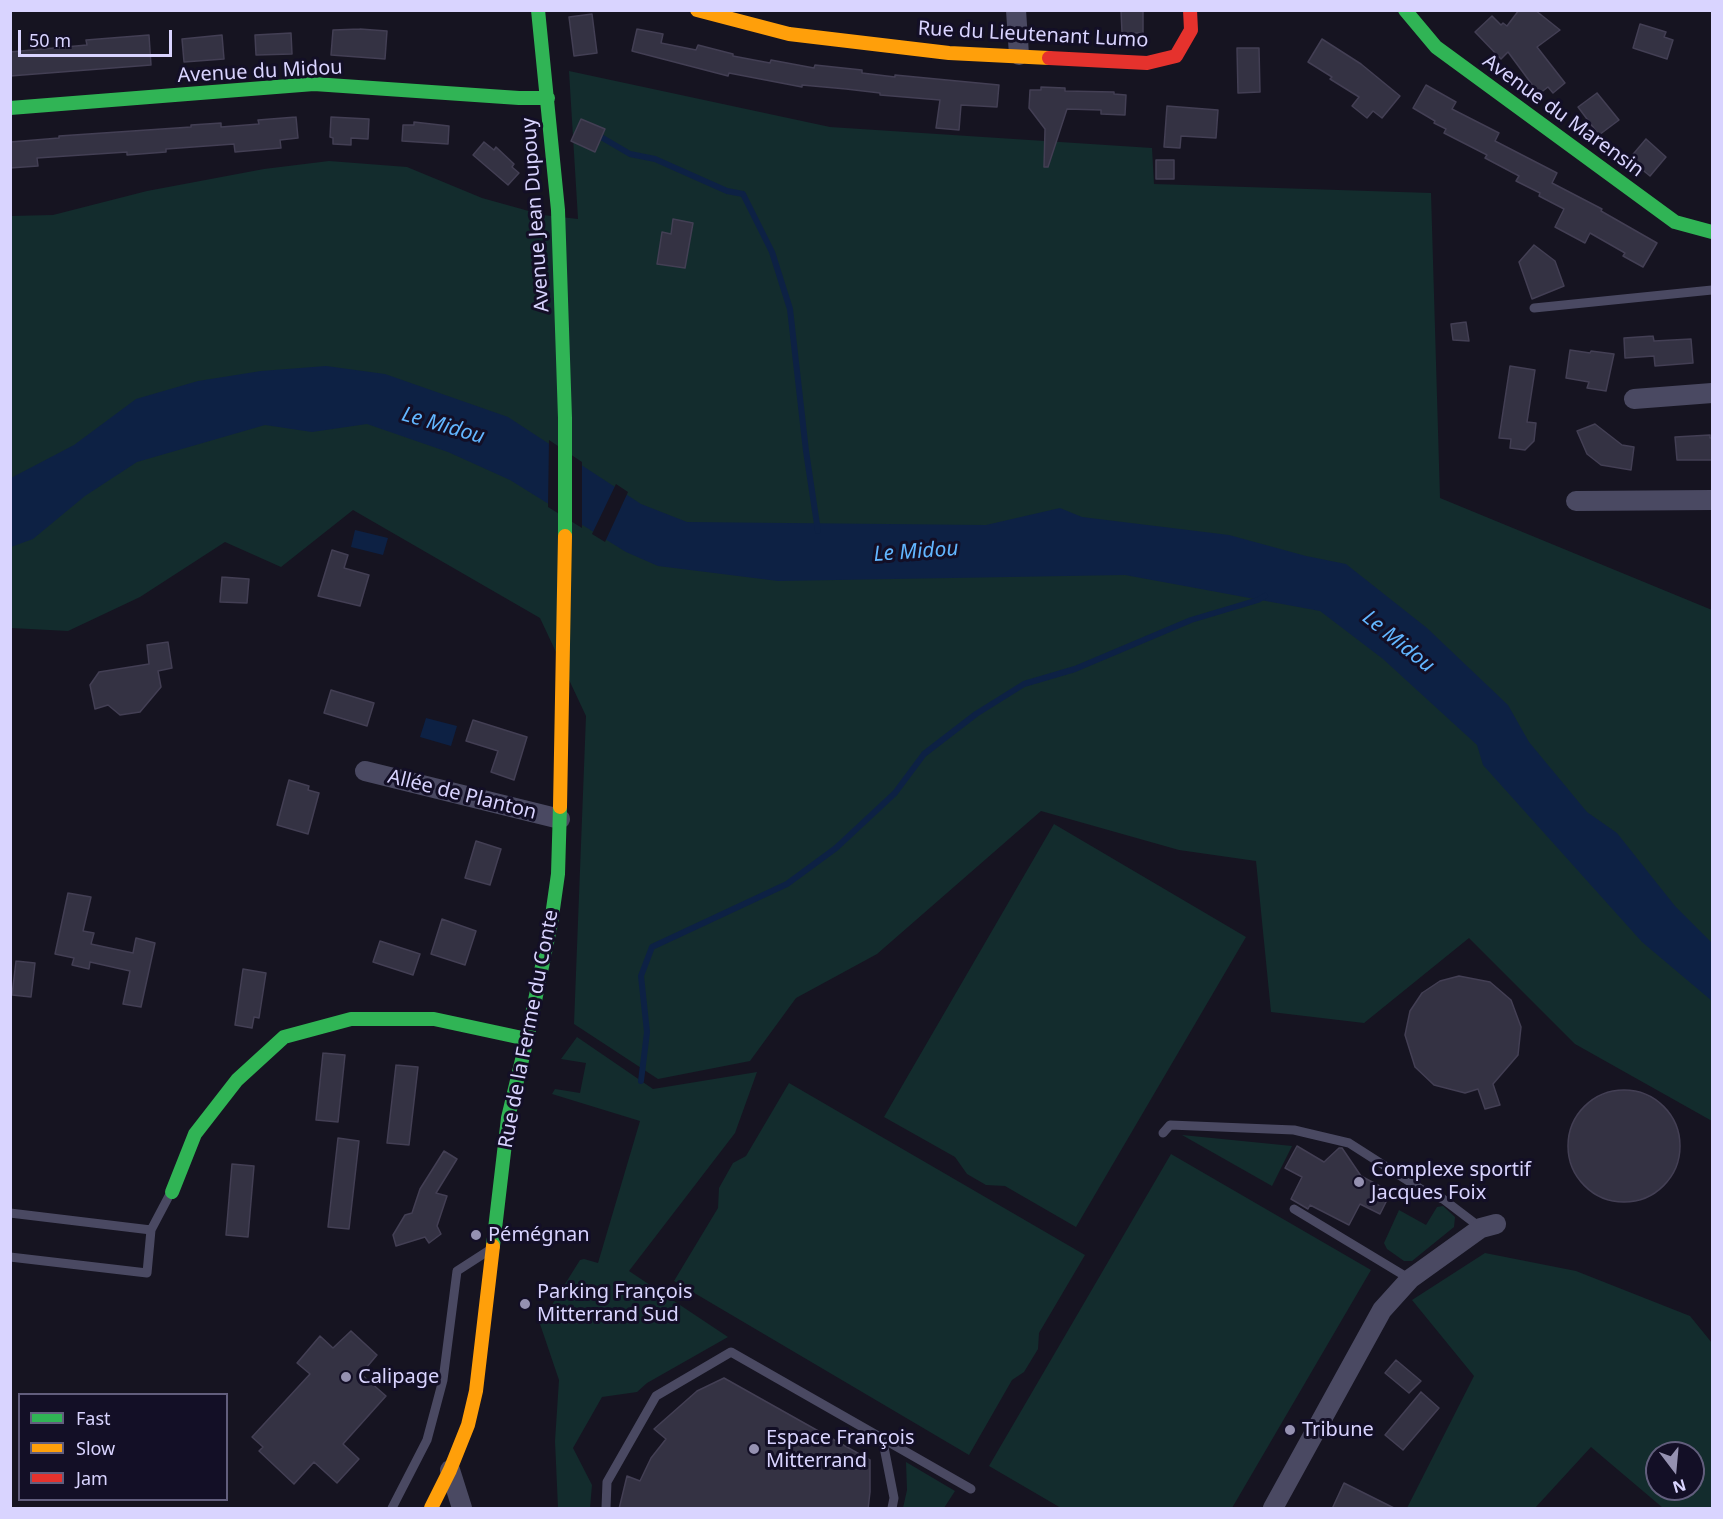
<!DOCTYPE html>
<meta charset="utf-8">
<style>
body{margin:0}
#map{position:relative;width:1723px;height:1519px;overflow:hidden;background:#161421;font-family:"Noto Sans",sans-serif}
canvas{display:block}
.frame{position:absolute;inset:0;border:12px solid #d9d4ff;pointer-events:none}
.legend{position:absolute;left:18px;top:1393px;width:210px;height:108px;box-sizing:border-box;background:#130f26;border:2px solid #625e7d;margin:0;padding:8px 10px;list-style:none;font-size:18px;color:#d9d4ff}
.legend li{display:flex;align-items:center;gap:12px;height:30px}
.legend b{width:30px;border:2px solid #625e7d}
.north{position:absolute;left:1645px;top:1441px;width:60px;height:60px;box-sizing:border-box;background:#130f26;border:2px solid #625e7d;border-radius:50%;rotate:164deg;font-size:16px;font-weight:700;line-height:24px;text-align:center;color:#d9d4ff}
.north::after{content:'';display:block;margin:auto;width:21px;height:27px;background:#9591b1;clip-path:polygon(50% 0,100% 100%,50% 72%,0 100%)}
.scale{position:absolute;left:18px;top:30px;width:154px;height:27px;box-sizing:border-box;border:3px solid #d9d4ff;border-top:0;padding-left:8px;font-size:18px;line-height:21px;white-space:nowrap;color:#d9d4ff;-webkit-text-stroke:4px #130f26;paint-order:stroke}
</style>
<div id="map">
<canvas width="1723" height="1519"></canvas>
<div class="frame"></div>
<ul class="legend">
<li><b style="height:8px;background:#30b455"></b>Fast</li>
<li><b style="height:8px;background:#ff9f0a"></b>Slow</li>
<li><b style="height:8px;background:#e5322d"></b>Jam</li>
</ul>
<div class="north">N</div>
<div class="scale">50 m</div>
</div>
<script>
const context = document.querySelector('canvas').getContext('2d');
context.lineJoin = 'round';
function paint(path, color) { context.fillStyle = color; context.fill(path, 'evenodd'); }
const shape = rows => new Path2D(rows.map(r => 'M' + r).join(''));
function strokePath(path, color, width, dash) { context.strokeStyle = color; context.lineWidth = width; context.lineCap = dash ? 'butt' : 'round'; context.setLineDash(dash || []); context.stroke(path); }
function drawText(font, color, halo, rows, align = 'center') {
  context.font = font + ' "Noto Sans",sans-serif'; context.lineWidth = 6; context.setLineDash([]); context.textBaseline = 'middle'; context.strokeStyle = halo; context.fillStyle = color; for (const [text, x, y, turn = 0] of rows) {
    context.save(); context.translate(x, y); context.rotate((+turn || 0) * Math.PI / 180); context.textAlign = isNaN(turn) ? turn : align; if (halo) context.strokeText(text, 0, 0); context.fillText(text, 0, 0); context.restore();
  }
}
const green = shape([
 [569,71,830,127,1152,148,1154,184,1431,193,1440,498,1712,610,1712,1121,1575,1044,1469,938,1364,1023,1271,1012,1256,861,1179,850,1041,811,877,954,796,998,750,1061,658,1079,574,1024,586,716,540,618,353,510,281,567,225,542,140,597,68,631,11,628,10,216,53,215,147,191,264,169,329,161,407,167,482,198,543,215,578,219],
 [1054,824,1246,937,1076,1227,1005,1186,986,1185,967,1174,955,1157,884,1117],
 [577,1037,653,1089,757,1072,735,1133,629,1271,728,1337,647,1383,637,1392,602,1397,573,1448,592,1485,590,1508,558,1508,555,1441,559,1380,540,1324,580,1260,584,1259,598,1263,640,1121,552,1094,555,1089,580,1093,586,1063,561,1059],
 [789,1083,1085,1255,1039,1333,1038,1349,1024,1372,1012,1380,969,1455,674,1281,718,1208,719,1188,733,1163,746,1156],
 [1182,1135,1292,1146,1272,1186],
 [1171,1154,1371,1270,1232,1508,1061,1508,989,1466],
 [1443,1206,1455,1217,1454,1227,1412,1261,1404,1261,1387,1249,1384,1243,1399,1210,1426,1225,1437,1207],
 [1485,1253,1576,1271,1690,1316,1712,1343,1712,1508,1663,1508,1591,1447,1535,1508,1407,1508,1474,1376,1412,1300],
 [1657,1453,1693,1453,1693,1489,1657,1489],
 [906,1462,955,1491,944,1508,903,1508,907,1490]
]);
const water = shape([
 [326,366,385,374,508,417,641,504,687,522,986,525,1060,508,1082,517,1229,535,1306,556,1346,564,1427,628,1508,705,1529,742,1587,812,1617,833,1675,906,1712,943,1712,1001,1642,942,1483,765,1477,745,1383,659,1320,611,1125,575,778,581,658,566,626,552,510,480,448,452,367,424,312,432,265,425,137,462,85,496,33,539,11,547,11,478,74,445,136,399,198,381,261,371],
 [355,530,388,538,383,555,351,547],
 [426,718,457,726,451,746,420,737]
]);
const pier = shape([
 [549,440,582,462,582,528,548,507],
 [616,484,628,492,605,542,592,534]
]);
const stream = shape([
 [601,137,630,154,655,159,727,191,743,194,772,252,790,309,806,451,818,531],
 [641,1081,647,1032,641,976,652,947,787,884,836,848,895,793,924,754,976,714,1024,684,1075,669,1191,620,1258,600,1265,596]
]);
const building = shape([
 [1121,10,1143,10,1143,33,1122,33,1121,10],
 [1519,10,1535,10,1560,30,1537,47,1565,83,1553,93,1548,87,1539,94,1508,52,1501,59,1475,32,1492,16,1501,25,1503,23,1507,26,1519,10],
 [592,14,597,53,574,56,569,17,592,14],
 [1640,24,1666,32,1664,37,1673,40,1667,59,1633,48,1640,24],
 [360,29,387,31,385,59,331,55,333,30,360,29],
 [637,29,663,34,661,43,696,50,698,45,733,54,733,56,770,63,771,60,814,68,815,65,862,70,862,73,895,77,895,75,999,85,997,107,961,105,959,130,936,128,940,100,880,95,880,93,846,89,802,85,802,87,729,73,728,76,632,51,637,29],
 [291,33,292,54,256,55,255,35,291,33],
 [149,35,151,65,10,76,10,52,87,45,86,40,149,35],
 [222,35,224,59,184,62,182,39,222,35],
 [1322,39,1361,64,1400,96,1382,118,1373,111,1367,118,1352,106,1359,97,1330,79,1332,77,1308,62,1322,39],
 [1237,48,1259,48,1260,92,1238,93,1237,48],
 [1426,85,1456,102,1452,109,1499,133,1495,141,1557,173,1552,183,1602,209,1601,211,1657,243,1643,267,1623,256,1625,253,1590,233,1585,243,1555,227,1564,209,1539,196,1540,193,1516,181,1519,176,1485,158,1487,155,1444,133,1446,129,1434,123,1435,121,1413,108,1426,85],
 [1041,87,1065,88,1065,91,1114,92,1114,94,1126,95,1125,115,1101,114,1101,110,1067,109,1048,167,1044,167,1045,129,1029,108,1030,90,1041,90,1041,87],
 [1597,93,1619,120,1599,135,1578,107,1597,93],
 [1167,106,1218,110,1216,138,1181,136,1180,148,1164,147,1167,106],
 [296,117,298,138,280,140,281,148,235,152,234,144,166,149,166,152,127,155,127,152,37,158,38,166,10,168,10,142,59,138,59,136,191,127,191,125,221,123,221,127,259,124,258,120,296,117],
 [331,117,369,119,368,139,351,138,351,145,333,144,333,138,330,137,331,117],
 [581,119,605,129,595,152,571,141,581,119],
 [414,122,449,126,448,144,402,141,403,125,414,125,414,122],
 [1646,139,1666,157,1650,176,1629,159,1646,139],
 [484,142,494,150,496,147,514,164,512,167,519,173,508,185,473,155,484,142],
 [1156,160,1174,160,1174,179,1156,179,1156,160],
 [673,219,693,223,685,268,657,264,662,232,671,234,673,219],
 [1534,245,1555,261,1564,286,1532,299,1519,262,1534,245],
 [1466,322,1469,341,1453,340,1451,324,1466,322],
 [1653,336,1654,341,1691,339,1693,363,1655,366,1654,356,1625,358,1624,338,1653,336],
 [1570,350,1590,353,1591,351,1614,354,1606,391,1587,388,1589,382,1566,378,1570,350],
 [1510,366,1535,370,1527,422,1536,423,1534,441,1525,450,1510,448,1511,439,1499,438,1510,366],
 [1595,424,1622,445,1634,447,1631,470,1601,465,1587,454,1577,431,1595,424],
 [1710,435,1710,438,1713,438,1713,460,1677,460,1675,437,1710,435],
 [332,550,348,555,344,568,369,575,360,606,318,596,332,550],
 [222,577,249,579,247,603,220,602,222,577],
 [168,642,172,668,158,671,161,687,140,712,120,715,108,705,95,709,90,685,99,672,149,664,147,645,168,642],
 [331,690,374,703,367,726,324,713,331,690],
 [473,720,527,737,514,780,491,772,498,751,466,741,473,720],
 [289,780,309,786,308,790,319,793,308,834,277,825,289,780],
 [476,841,501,849,490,885,465,878,476,841],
 [68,893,91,897,83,931,94,933,91,944,133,953,136,938,155,943,141,1007,123,1004,130,971,90,962,89,969,72,965,74,958,55,954,68,893],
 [442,919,476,931,465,965,431,954,442,919],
 [380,941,420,954,413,975,373,962,380,941],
 [16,961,35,963,31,997,12,995,16,961],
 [243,969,266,973,259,1018,254,1017,252,1028,235,1025,243,969],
 [1459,976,1490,982,1511,1000,1521,1027,1518,1055,1493,1084,1500,1105,1485,1109,1478,1089,1465,1093,1434,1085,1415,1067,1405,1035,1410,1011,1422,993,1440,981,1459,976],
 [323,1053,345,1055,338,1122,316,1120,323,1053],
 [396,1065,418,1067,409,1145,387,1143,396,1065],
 '1568 1146a56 56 0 1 1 112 0a56 56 0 1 1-112 0Z',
 [338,1138,359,1141,349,1229,328,1227,338,1138],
 [1297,1146,1324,1162,1339,1148,1342,1148,1361,1176,1391,1192,1380,1214,1360,1204,1349,1225,1310,1205,1308,1209,1291,1199,1302,1177,1285,1168,1297,1146],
 [444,1151,457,1159,436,1193,447,1196,437,1226,441,1234,429,1243,425,1237,396,1246,393,1235,405,1215,412,1213,420,1189,444,1151],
 [232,1164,254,1166,248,1237,226,1235,232,1164],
 [351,1331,377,1355,361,1374,386,1396,343,1444,359,1459,337,1483,314,1462,294,1484,259,1451,263,1447,252,1437,310,1374,297,1363,320,1336,333,1348,351,1331],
 [1396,1360,1421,1381,1409,1393,1385,1373,1396,1360],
 [724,1378,870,1460,870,1492,868,1509,619,1509,627,1476,640,1481,651,1458,666,1439,654,1429,697,1391,724,1378],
 [1421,1392,1439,1408,1403,1450,1385,1435,1421,1392],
 [1344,1483,1396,1509,1332,1509,1344,1483]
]);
const lane = shape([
 [1534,308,1712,290],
 [1163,1133,1170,1125,1294,1130,1349,1143,1424,1191,1443,1199,1481,1228],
 [1294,1209,1410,1279],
 [10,1213,151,1230,170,1194],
 [10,1257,147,1273,151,1230],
 [882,1437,894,1498,892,1508],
 [392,1508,427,1440,443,1380,457,1271,488,1251],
 [606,1508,607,1482,656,1396,731,1352,971,1489]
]);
const street = shape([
 [1016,10,1019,55],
 [1634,399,1712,393],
 [1576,501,1712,500],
 [365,771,560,819],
 [450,1470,462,1508],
 [1273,1508,1382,1310,1410,1279,1481,1228,1496,1224]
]);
const fast = shape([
 [538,10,558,210,565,418,565,536],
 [1405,10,1436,47,1675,222,1712,232],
 [10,108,314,84,519,98,548,98],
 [172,1192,195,1134,237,1080,284,1037,351,1019,434,1019,527,1039],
 [493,1246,508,1118,527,1039,551,923,558,874,560,807]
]);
const slow = shape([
 [697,10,789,34,949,53,1049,58],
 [560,807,565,536],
 [431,1508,450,1470,468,1425,476,1391,493,1246]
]);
const jam = shape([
 [1049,58,1147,63,1176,56,1191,30,1190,10]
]);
const markers = [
 [1359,1182,6,"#9591b1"],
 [476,1235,6,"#9591b1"],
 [525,1304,6,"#9591b1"],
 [346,1377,6,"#9591b1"],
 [1290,1430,6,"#9591b1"],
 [754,1449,6,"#9591b1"]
];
const streetNames = [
 ["Rue du Lieutenant Lumo",1033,35,3],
 ["Avenue du Midou",260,72,-3],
 ["Avenue du Marensin",1563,116,36],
 ["Avenue Jean Dupouy",536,215,-94],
 ["Allée de Planton",462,795,14],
 ["Rue de la Ferme du Conte",529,1029,-79]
];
const poiNames = [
 ["Complexe sportif",1371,1170],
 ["Jacques Foix",1371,1193],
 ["Pémégnan",488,1235],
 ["Parking François",537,1292],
 ["Mitterrand Sud",537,1315],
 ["Calipage",358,1377],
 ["Tribune",1302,1430],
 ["Espace François",766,1438],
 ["Mitterrand",766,1461]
];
const waterNames = [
 ["Le Midou",443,426,16],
 ["Le Midou",916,552,-4],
 ["Le Midou",1398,642,39]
];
paint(green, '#132c2d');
paint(water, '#0d2144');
paint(pier, '#161421');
strokePath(stream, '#0d2144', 6);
paint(building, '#343243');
strokePath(building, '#433f54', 1.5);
strokePath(lane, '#4a4962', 9);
strokePath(street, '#4a4962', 20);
strokePath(fast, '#30b455', 14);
strokePath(slow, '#ff9f0a', 14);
strokePath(jam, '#e5322d', 14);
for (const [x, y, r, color] of markers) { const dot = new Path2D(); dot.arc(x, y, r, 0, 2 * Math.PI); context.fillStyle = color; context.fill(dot); strokePath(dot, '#130f26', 2); }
drawText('20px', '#d9d4ff', '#130f26', streetNames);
drawText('20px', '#d9d4ff', '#130f26', poiNames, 'left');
drawText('italic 21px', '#62b6ff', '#130f26', waterNames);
</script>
